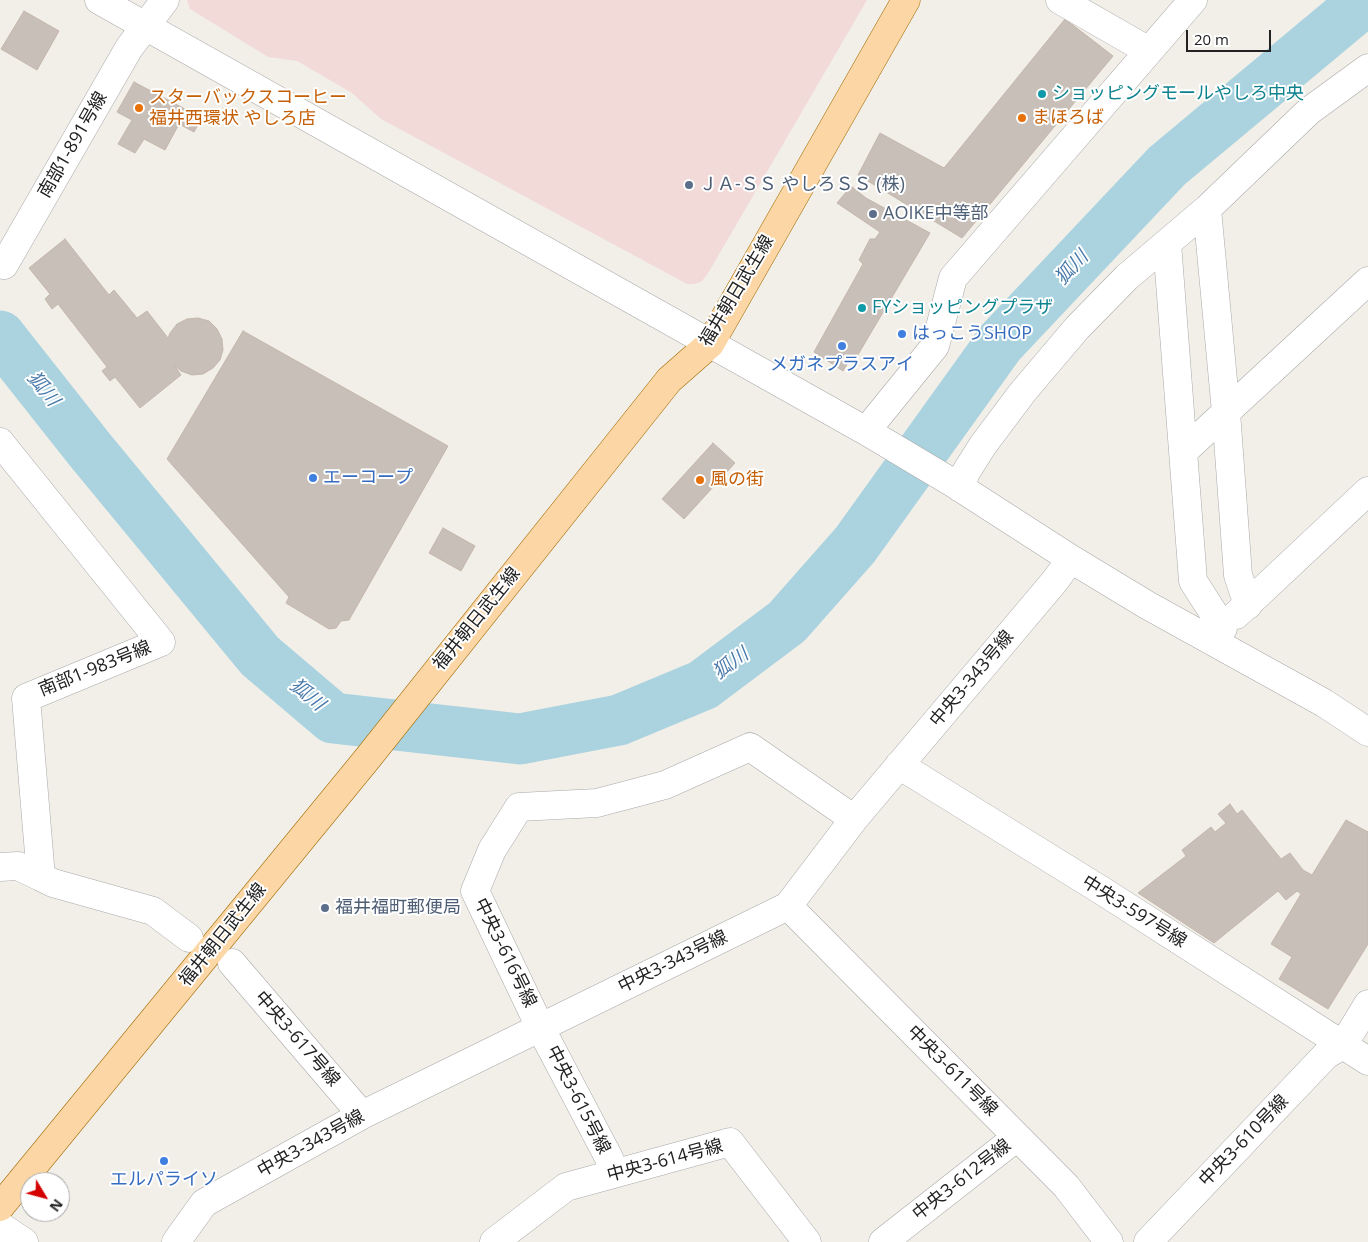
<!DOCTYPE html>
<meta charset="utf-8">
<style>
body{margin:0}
#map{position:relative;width:1368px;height:1242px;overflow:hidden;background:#f2efe9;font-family:"Open Sans",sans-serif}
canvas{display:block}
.north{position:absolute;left:20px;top:1172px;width:50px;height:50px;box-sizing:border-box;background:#fff;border:1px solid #a7a7a7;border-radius:50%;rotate:127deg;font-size:14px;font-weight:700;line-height:20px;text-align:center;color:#222}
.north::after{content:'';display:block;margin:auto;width:18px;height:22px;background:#d40000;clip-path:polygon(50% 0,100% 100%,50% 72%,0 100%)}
.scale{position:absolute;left:1186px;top:30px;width:85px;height:22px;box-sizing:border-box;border:2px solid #222;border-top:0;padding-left:6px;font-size:15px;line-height:18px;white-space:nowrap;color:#222;-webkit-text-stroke:4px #fff;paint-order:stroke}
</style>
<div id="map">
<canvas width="1368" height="1242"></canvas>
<div class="north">N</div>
<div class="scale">20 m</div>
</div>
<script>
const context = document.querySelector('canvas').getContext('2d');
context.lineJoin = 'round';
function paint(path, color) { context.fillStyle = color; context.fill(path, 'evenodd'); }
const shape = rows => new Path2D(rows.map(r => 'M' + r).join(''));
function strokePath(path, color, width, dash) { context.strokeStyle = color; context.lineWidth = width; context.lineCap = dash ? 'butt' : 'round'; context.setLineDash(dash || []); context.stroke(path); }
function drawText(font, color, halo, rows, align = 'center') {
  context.font = font + ' "Open Sans","Noto Sans JP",sans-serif'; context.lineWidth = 4; context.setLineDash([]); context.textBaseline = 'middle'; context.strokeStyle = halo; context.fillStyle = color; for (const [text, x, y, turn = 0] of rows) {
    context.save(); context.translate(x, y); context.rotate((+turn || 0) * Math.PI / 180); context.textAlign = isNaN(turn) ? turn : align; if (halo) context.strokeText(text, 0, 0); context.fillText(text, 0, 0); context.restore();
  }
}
const commercial = shape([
 [187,0,867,0,707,275,701,282,693,284,687,284,381,119,352,93,297,61,268,57,190,9]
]);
const river = shape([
 [0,336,90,450,260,656,333,718,520,739,619,720,703,685,787,622,855,545,1000,343,1167,166,1366,0]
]);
const building = shape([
 [24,11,59,31,37,70,1,49,24,11],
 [1065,19,1113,56,962,238,858,175,880,133,944,168,1065,19],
 [134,82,202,118,194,132,179,124,165,150,144,139,135,153,118,144,132,120,117,112,134,82],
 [851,186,866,198,930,233,856,358,852,356,843,371,814,352,863,264,859,260,870,239,875,239,880,232,837,203,851,186],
 [65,239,109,295,114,290,137,318,147,311,168,338,170,333,177,324,187,319,198,318,209,321,217,329,222,339,223,350,220,360,213,368,203,374,192,375,181,371,174,365,181,375,140,408,115,377,110,381,102,371,107,367,58,304,52,309,45,299,50,294,29,268,65,239],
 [243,331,448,446,349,620,341,621,336,628,329,629,286,603,289,597,167,459,243,331],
 [713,443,735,463,684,519,662,499,713,443],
 [443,528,475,546,461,571,429,553,443,528],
 [1230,804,1237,814,1242,810,1281,859,1290,853,1303,870,1312,875,1346,820,1368,832,1368,944,1328,1009,1279,979,1292,957,1271,944,1301,894,1297,891,1286,900,1278,891,1214,943,1138,893,1186,856,1182,850,1211,827,1215,832,1226,823,1218,814,1230,804]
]);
const minor = shape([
 [99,0,866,431,953,483,1071,559,1147,605,1324,703,1368,732],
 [1060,0,1149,51],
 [1207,209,1226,412,1238,575,1248,605],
 [1167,243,1193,581,1223,628],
 [4,265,129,48,165,0],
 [866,431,935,346,953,278,1193,0],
 [0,442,161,642,26,698,41,877,18,866,0,867],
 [1184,451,1368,281],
 [960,488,966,472,983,445,1022,393,1077,328,1127,277,1207,209,1309,111,1368,68],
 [1236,615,1368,491],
 [899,765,1104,892,1368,1061],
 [41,877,53,883,153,911,189,938],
 [788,906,1066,1186,1109,1242],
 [232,963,362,1115],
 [614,1174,609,1158,540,1027,475,891,492,850,519,807,597,803,665,785,750,747,854,819],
 [0,1226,24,1242],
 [176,1242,204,1203,362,1115,788,906,854,819,1054,582,1071,559],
 [494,1242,566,1187,730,1142,807,1242],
 [883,1242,1017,1137],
 [1148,1242,1326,1055,1343,1045,1368,1004]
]);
const major = shape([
 [0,1207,367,759,669,380,710,344,906,0]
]);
const markers = [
 [1042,94,5,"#0f9aa8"],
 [139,108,5,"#e8710a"],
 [1022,118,5,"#e8710a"],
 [689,185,5,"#5c6f8a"],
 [873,214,5,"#5c6f8a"],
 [862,308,5,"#0f9aa8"],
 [902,334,5,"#3f7fe0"],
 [842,346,5,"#3f7fe0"],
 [313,478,5,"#3f7fe0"],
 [700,480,5,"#e8710a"],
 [325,908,5,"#5c6f8a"],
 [164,1161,5,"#3f7fe0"]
];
const cultureNames = [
 ["ショッピングモールやしろ中央",1052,94],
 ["FYショッピングプラザ",872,308]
];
const foodNames = [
 ["スターバックスコーヒー",149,98],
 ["福井西環状 やしろ店",149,119],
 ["まほろば",1032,118],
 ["風の街",710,480]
];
const streetNames = [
 ["南部1-891号線",73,145,-60],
 ["福井朝日武生線",737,291,-59],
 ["福井朝日武生線",477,619,-51],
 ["南部1-983号線",95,669,-22],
 ["中央3-343号線",972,679,-50],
 ["中央3-597号線",1134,912,32],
 ["福井朝日武生線",223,935,-51],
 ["中央3-616号線",505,953,64],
 ["中央3-343号線",673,962,-26],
 ["中央3-617号線",297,1039,49],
 ["中央3-611号線",952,1071,45],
 ["中央3-615号線",578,1100,63],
 ["中央3-610号線",1244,1141,-46],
 ["中央3-343号線",311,1144,-29],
 ["中央3-614号線",665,1161,-15],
 ["中央3-612号線",962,1180,-38]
];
const serviceNames = [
 ["ＪＡ-ＳＳ やしろＳＳ (株)",699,185],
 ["AOIKE中等部",883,214],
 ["福井福町郵便局",335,908]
];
const shopNames = [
 ["はっこうSHOP",912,334],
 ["メガネプラスアイ",842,365,"center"],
 ["エーコープ",323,478],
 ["エルパライソ",164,1180,"center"]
];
const waterNames = [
 ["狐川",1072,268,-47],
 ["狐川",43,389,51],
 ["狐川",731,664,-36],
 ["狐川",307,695,40]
];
paint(commercial, '#f2dad9');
strokePath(river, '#aad3df', 51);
paint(building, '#c7bfb8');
strokePath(building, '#c4b6ab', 1);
strokePath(minor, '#a9a9a9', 29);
strokePath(major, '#a06b00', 29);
strokePath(minor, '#fff', 28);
strokePath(major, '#fcd6a4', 28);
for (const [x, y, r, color] of markers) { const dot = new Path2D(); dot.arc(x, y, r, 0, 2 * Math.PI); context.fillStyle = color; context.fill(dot); strokePath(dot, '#fff', 2); }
drawText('18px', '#0d838f', '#fff', cultureNames, 'left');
drawText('18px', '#c56008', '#fff', foodNames, 'left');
drawText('18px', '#222', '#fff', streetNames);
drawText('18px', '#4e5e75', '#fff', serviceNames, 'left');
drawText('18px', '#366cbe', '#fff', shopNames, 'left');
drawText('italic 19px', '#4a7aab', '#fff', waterNames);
</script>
